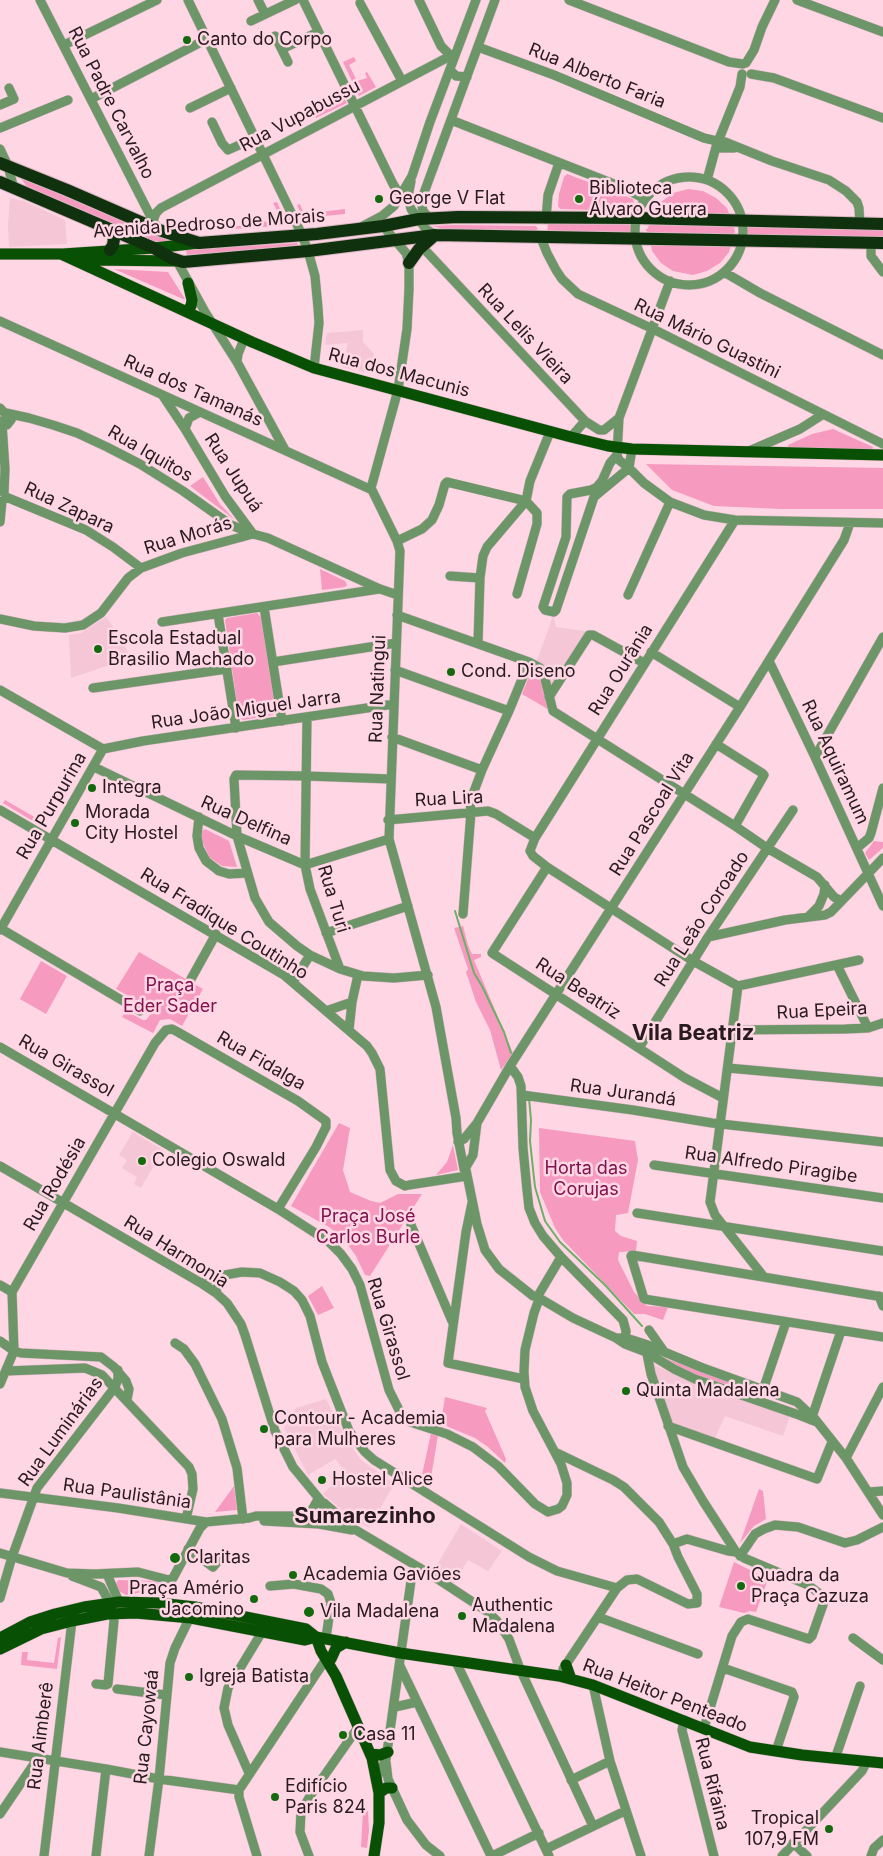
<!DOCTYPE html>
<meta charset="utf-8">
<style>
body{margin:0}
canvas{display:block;background:#ffd6e4}
</style>
<canvas width="883" height="1856"></canvas>
<script>
const context = document.querySelector('canvas').getContext('2d');
context.lineJoin = 'round';
function paint(path, color) { context.fillStyle = color; context.fill(path, 'evenodd'); }
const shape = rows => new Path2D(rows.map(r => 'M' + r).join(''));
function strokePath(path, color, width, dash) { context.strokeStyle = color; context.lineWidth = width; context.lineCap = dash ? 'butt' : 'round'; context.setLineDash(dash || []); context.stroke(path); }
function drawText(font, color, halo, rows, align = 'center') {
  context.font = font + ' Inter,sans-serif'; context.lineWidth = 5; context.setLineDash([]); context.textBaseline = 'middle'; context.strokeStyle = halo; context.fillStyle = color; for (const [text, x, y, turn = 0] of rows) {
    context.save(); context.translate(x, y); context.rotate((+turn || 0) * Math.PI / 180); context.textAlign = isNaN(turn) ? turn : align; if (halo) context.strokeText(text, 0, 0); context.fillText(text, 0, 0); context.restore();
  }
}
const built = shape([
 [10,198,24,201,65,220,67,244,9,247,8,225],
 [363,330,363,342,374,354,369,373,342,367,348,343,325,345,327,333],
 [553,616,556,627,590,632,550,692,536,663],
 [106,617,123,641,130,658,71,678,69,635,81,633],
 [133,1132,163,1150,141,1188,134,1184,137,1177,122,1168,127,1160,119,1155],
 [654,1362,656,1366,685,1379,790,1416,783,1436,725,1416,714,1440,669,1423,654,1369],
 [326,1399,347,1440,361,1460,394,1484,369,1528,347,1514,323,1494,346,1472,335,1459,308,1475,284,1428,296,1408],
 [461,1524,502,1551,488,1571,468,1560,454,1583,434,1570]
]);
const green = shape([
 [354,57,356,61,349,65,357,81,367,78,365,73,367,72,376,87,359,96,343,62],
 [344,98,347,103,316,118,314,113],
 [18,173,170,241,162,243,143,241,28,189],
 [567,174,633,199,634,203,631,208,625,211,560,209,558,206,559,194,564,177],
 [688,189,703,191,716,198,727,208,735,231,729,252,720,263,707,271,693,275,673,271,661,263,652,251,648,232,645,230,648,228,652,214,661,202,673,193],
 [277,202,284,218,279,226,232,229,232,224,234,224,235,226,240,226,240,223,279,221,281,218,273,203],
 [300,204,304,214,345,209,345,214,303,218,297,205],
 [548,222,631,222,631,236,547,235],
 [454,225,536,226,538,229,536,230,444,229,432,226],
 [747,225,883,228,883,240,748,238],
 [297,243,299,247,187,255,186,250],
 [114,269,168,272,185,299,183,299],
 [833,429,873,447,872,450,788,448,788,445,812,434],
 [646,464,883,468,883,509,781,509,714,506,672,490],
 [203,477,220,504,235,520,190,486],
 [320,569,345,581,347,585,345,587,322,590],
 [257,613,262,618,276,711,273,715,243,720,239,717,225,620,227,618],
 [533,667,541,674,551,711,522,694],
 [5,800,43,822,41,826,3,803],
 [205,829,229,841,237,867,222,866,209,857,202,841,201,832],
 [874,841,883,842,883,848,869,860,865,853],
 [463,926,468,945,472,954,481,954,481,957,474,960,513,1053,501,1070,490,1030,476,1002,466,972,468,969,454,928],
 [139,952,203,989,182,1026,170,1019,160,1020,153,1033,122,1017,126,1011,143,1020,146,1020,151,1014,149,1007,116,989],
 [41,961,67,976,46,1014,20,999],
 [339,1123,350,1128,343,1170,350,1192,371,1201,380,1203,398,1194,422,1194,370,1276,365,1275,356,1256,345,1241,329,1227,291,1206],
 [539,1128,635,1141,638,1160,628,1213,616,1215,615,1231,621,1236,637,1241,636,1251,619,1252,618,1260,634,1292,647,1306,668,1307,663,1320,645,1314,634,1314,563,1240,555,1228,540,1192],
 [453,1145,458,1170,436,1175,447,1162],
 [165,1240,185,1251,179,1262,159,1250],
 [322,1286,334,1308,318,1315,308,1296],
 [661,1357,760,1391,758,1398,675,1368],
 [445,1397,487,1408,485,1411,506,1459,505,1463,488,1447,475,1438,444,1425,441,1422],
 [431,1433,438,1435,431,1478,422,1475],
 [234,1486,237,1510,215,1512],
 [759,1489,763,1491,766,1519,754,1526,740,1543],
 [734,1562,768,1579,756,1612,750,1611,744,1613,719,1607],
 [118,1580,157,1581,161,1589,126,1595,119,1591,115,1585],
 [61,1637,57,1669,21,1665,22,1652,28,1652,27,1660,54,1663,58,1638],
 [363,1811,368,1811,369,1830,367,1848,361,1847]
]);
const stream = shape([
 [455,911,474,973,482,986,504,1032,511,1053],
 [529,1098,531,1120,530,1141,535,1187,545,1221,560,1242,606,1286,642,1326]
]);
const minor = shape([
 [40,0,153,221],
 [188,0,302,235,308,251,315,276,318,308,319,323,314,368],
 [258,0,265,14],
 [303,0,393,184,398,192,402,193],
 [419,0,441,46,451,56],
 [569,0,729,62,743,64],
 [797,0,883,32],
 [360,3,402,81],
 [251,21,295,0],
 [275,36,288,62],
 [64,45,157,0],
 [478,47,554,75,704,138,717,141],
 [282,49,318,32],
 [746,63,754,50,762,27,775,0],
 [450,70,456,76,467,77],
 [751,74,774,78,883,118],
 [91,99,207,39],
 [0,105,14,99,9,88],
 [190,108,231,88],
 [451,120,624,188,645,199],
 [212,122,222,143,228,150,255,138],
 [0,128,68,100],
 [719,139,740,87,742,74],
 [721,139,716,142,717,148,734,148],
 [725,142,772,161,829,180,846,191,857,202,859,208,860,224],
 [0,149,8,166,14,189],
 '635 231a54 54 0 1 1 108 0a54 54 0 1 1-108 0Z',
 [707,180,716,147],
 [411,181,408,197,411,209,426,229,435,235],
 [429,218,423,211,421,201,495,0],
 [546,219,548,195,559,163],
 [363,226,382,216,394,206,412,176,430,122,476,0],
 [383,226,406,253,409,263,409,289,407,329,398,390,371,488,397,541,400,551,389,839,436,1007,456,1118,457,1133,464,1169,466,1172],
 [159,230,153,221,156,213,161,208,456,53],
 [541,238,547,253,556,270,562,279,578,294,653,329,883,444],
 [871,243,871,256,883,272],
 [427,252,585,421,599,430,604,430,619,418],
 [177,261,205,312,237,362,285,450],
 [724,272,760,293,883,355],
 [0,321,372,490],
 [237,362,238,354,244,339],
 [163,396,185,429,225,496,253,534],
 [0,408,11,420,7,425,3,425,0,421],
 [6,413,29,418,53,425,77,433,107,447,140,464,183,491,231,525,253,534],
 [2,423,5,469,4,493],
 [185,429,189,418,200,412],
 [571,437,585,421],
 [632,449,629,468,619,460,617,455,619,418,670,281],
 [749,451,800,429,822,415],
 [617,455,610,463,602,481,597,487,591,490,570,494,567,497,566,537,543,607,545,610,554,612,556,610,594,497,629,468,644,483,670,502,704,515,735,520,883,523],
 [6,497,86,530,113,547,141,568],
 [735,520,535,838,530,851,533,856,547,867,693,961,738,986],
 [0,522,2,501],
 [397,541,422,529,432,520,439,505,445,484,447,482,526,501,537,513,537,524,517,594],
 [450,576,480,578],
 [628,595,670,502],
 [264,607,282,721],
 [218,614,236,728],
 [397,615,529,662,540,668,544,675,553,711,735,826,767,848,817,877,834,897,841,901],
 [0,619,34,626,49,627,65,628,83,625,101,613,128,578,141,568,182,553,253,534,268,538,380,589,398,595],
 [162,622,379,589],
 [478,643,480,578,483,556,487,547,526,501,530,481,550,432],
 [651,652,740,707],
 [769,661,815,757,883,906],
 [273,662,396,643],
 [395,670,509,711],
 [93,688,227,669],
 [0,690,103,749],
 [549,697,589,635,593,635,644,663],
 [307,717,305,865,310,889,340,969],
 [392,737,482,770],
 [716,744,762,773,764,775,735,826],
 [103,749,143,741,394,704],
 [815,757,883,637],
 [94,767,237,836,305,865,389,839],
 [390,779,307,776,236,775,234,779,237,836,255,898,269,922,297,946,310,955,340,969,363,976,394,978,428,975],
 [0,810,284,975,367,1046,372,1053,380,1069,390,1170,396,1181,405,1186,409,1185,467,1176],
 [199,817,197,836,199,848,206,861,219,871,229,874,247,873],
 [388,820,488,811,496,814,535,838],
 [857,848,869,838,871,833,883,788],
 [547,867,492,953,685,1078,723,1098],
 [463,914,471,812,470,802,482,770,509,711,529,662],
 [808,917,819,906,824,894,825,885],
 [0,928,140,1011],
 [0,930,103,749],
 [326,933,408,906],
 [708,937,785,920,825,915,831,912,883,858],
 [837,965,868,1028],
 [191,979,216,934],
 [293,982,310,955],
 [738,986,710,1202,715,1215,764,1277],
 [738,986,859,960],
 [326,1011,352,1002],
 [349,1030,352,1002,358,975],
 [733,1030,845,1029,868,1028,883,1023],
 [0,1047,278,1209,329,1242,341,1254,352,1269,360,1285,389,1390,401,1414,410,1422,447,1434,473,1447,498,1466,535,1504,548,1512,558,1509,562,1506,567,1495,567,1483,561,1464,533,1411,525,1387,524,1371,525,1350,534,1313,538,1302],
 [639,1048,708,937,793,810],
 [510,1066,518,1077,521,1086,523,1148,527,1190,529,1208,535,1223,543,1236,561,1257,623,1320,626,1331,625,1344],
 [728,1068,883,1082],
 [522,1095,633,1110,712,1123,883,1142],
 [458,1142,464,1139,477,1123,510,1066,740,707,844,540,850,523],
 [654,1165,883,1198],
 [0,1166,201,1283,216,1293,227,1303,241,1324,245,1335,275,1431,293,1467,321,1501,326,1513,326,1525],
 [464,1169,466,1167,473,1155,477,1123],
 [466,1170,477,1224,485,1250,499,1269,533,1296],
 [472,1203,466,1232,448,1363,524,1379],
 [637,1213,883,1251],
 [411,1225,452,1321],
 [219,1276,242,1272,260,1273,280,1282,294,1291,302,1300,310,1316,322,1362,349,1431,365,1452,374,1460,529,1557,557,1571,617,1588],
 [201,1283,219,1276,216,1293],
 [0,1285,12,1292],
 [539,1294,561,1257],
 [879,1296,883,1306],
 [883,1297,632,1255,631,1256,644,1299,883,1337],
 [541,1299,573,1318,616,1338,625,1344,646,1352,674,1369,695,1379,799,1415,817,1422],
 [649,1330,663,1350],
 [616,1338,626,1338,645,1344,703,1368,797,1402,815,1419,846,1458,883,1515],
 [0,1341,14,1351,21,1353,101,1357,114,1367,126,1381,129,1389,127,1400],
 [175,1343,184,1349,195,1364,222,1419,237,1468,243,1519],
 [645,1344,651,1374,683,1467,703,1501,736,1552,744,1558,808,1585,820,1594,824,1602,812,1636,809,1639,748,1619,741,1622,732,1636,704,1728],
 [6,1371,85,1368,102,1375,189,1467,192,1474,193,1489,186,1519],
 [0,1384,14,1351,12,1292,155,1043,166,1030,172,1029,176,1031,298,1101,326,1121,326,1127,316,1147,278,1209],
 [762,1393,786,1322],
 [811,1420,841,1331],
 [668,1426,817,1479,832,1442],
 [557,1453,613,1480,624,1487,659,1522,673,1544,687,1539,728,1551,736,1552],
 [846,1458,883,1387],
 [869,1492,883,1491],
 [0,1493,118,1508,206,1522,249,1518,256,1516,303,1516,327,1518,344,1523,430,1574,488,1612,497,1621,509,1639,520,1669,593,1826],
 [324,1503,346,1522],
 [303,1516,312,1510,317,1501],
 [264,1521,319,1524,352,1530],
 [188,1549,213,1567,223,1555],
 [0,1553,67,1573,94,1574,138,1572,169,1580,173,1578,200,1528,206,1522],
 [740,1556,755,1534,764,1529,775,1525,798,1527,845,1543,857,1540,883,1527],
 [107,1574,119,1602],
 [72,1576,101,1587,110,1603,113,1613,114,1621,108,1684,106,1685,96,1684],
 [270,1586,294,1584,321,1589,328,1594,331,1603,326,1638],
 [0,1598,12,1557,37,1488,115,1387,118,1379,118,1370],
 [598,1617,698,1654],
 [853,1638,883,1660],
 [456,1662,549,1856],
 [400,1666,491,1856],
 [723,1668,792,1692,794,1697,776,1751],
 [563,1669,617,1588,627,1580,637,1579,688,1604,697,1603,697,1594,678,1557,673,1544],
 [593,1685,610,1761,641,1856],
 [117,1689,166,1695],
 [395,1707,417,1702],
 [684,1720,682,1730,714,1856],
 [0,1752,106,1769,159,1779,239,1790],
 [835,1759,860,1686],
 [386,1762,388,1779,407,1820,426,1845,440,1856],
 [249,1773,228,1725,224,1708,228,1688,262,1632],
 [377,1778,386,1759,411,1581,416,1566],
 [571,1780,610,1761],
 [239,1790,326,1659],
 [239,1790,239,1797,257,1856],
 [0,1814,38,1758],
 [793,1843,807,1856],
 [546,1849,625,1811],
 [44,1856,72,1621],
 [96,1856,106,1769],
 [149,1856,159,1779,170,1663,175,1648,195,1607],
 [309,1856,300,1832,301,1812,310,1796,359,1726],
 [492,1856,539,1833],
 [782,1856,862,1771,867,1761],
 [871,1856,874,1848,883,1840]
]);
const major = shape([
 [0,254,63,254,154,248,199,243],
 [61,254,252,342,314,368,571,437,608,446,632,449,883,455],
 [77,256,94,260,177,261],
 [187,311,191,306,192,300,188,283],
 [316,1637,321,1651,336,1676,372,1758,379,1793,379,1823,374,1856],
 [0,1638,30,1622,55,1614,84,1607,119,1602,159,1603,195,1607,306,1629,316,1637],
 [0,1649,41,1629,72,1621,107,1614,136,1613,191,1618,305,1640,316,1637,400,1653,559,1676,593,1685,750,1747,802,1755,883,1763],
 [331,1659,336,1648,346,1642],
 [566,1665,571,1679],
 [371,1754,380,1755,388,1752],
 [379,1793,386,1788,392,1788]
]);
const highway = shape([
 [0,163,67,190,159,230,199,243,317,234,383,226,419,219,458,217,637,218,883,224],
 [0,182,154,248,171,258,183,262,308,251,435,235,883,243],
 [110,250,113,245,114,239,110,230],
 [409,263,419,249,435,235]
]);
const markers = [
 [187,40,5,"#14690d"],
 [379,199,5,"#14690d"],
 [579,199,5,"#14690d"],
 [98,649,5,"#14690d"],
 [451,672,5,"#14690d"],
 [92,788,5,"#14690d"],
 [75,823,5,"#14690d"],
 [142,1161,5,"#14690d"],
 [626,1391,5,"#14690d"],
 [264,1429,5,"#14690d"],
 [322,1480,5,"#14690d"],
 [175,1558,6,"#14690d"],
 [293,1575,5,"#14690d"],
 [741,1586,5,"#14690d"],
 [254,1599,5,"#14690d"],
 [309,1612,6,"#14690d"],
 [462,1616,5,"#14690d"],
 [189,1677,5,"#14690d"],
 [343,1735,5,"#14690d"],
 [275,1797,5,"#14690d"],
 [829,1829,5,"#14690d"]
];
const poiNames = [
 ["Canto do Corpo",197,40],
 ["Biblioteca",589,189],
 ["Álvaro Guerra",589,210],
 ["George V Flat",389,199],
 ["Escola Estadual",108,639],
 ["Brasilio Machado",108,660],
 ["Cond. Diseno",461,672],
 ["Integra",102,788],
 ["Morada",85,813],
 ["City Hostel",85,834],
 ["Colegio Oswald",152,1161],
 ["Quinta Madalena",636,1391],
 ["Contour - Academia",274,1419],
 ["para Mulheres",274,1440],
 ["Hostel Alice",332,1480],
 ["Claritas",186,1558],
 ["Academia Gaviões",303,1575],
 ["Quadra da",751,1576],
 ["Praça Cazuza",751,1597],
 ["Praça Amério",244,1589,"right"],
 ["Jacomino",244,1610,"right"],
 ["Authentic",472,1606],
 ["Madalena",472,1627],
 ["Vila Madalena",320,1612],
 ["Igreja Batista",199,1677],
 ["Casa 11",353,1735],
 ["Edifício",285,1787],
 ["Paris 824",285,1808],
 ["Tropical",819,1819,"right"],
 ["107,9 FM",819,1840,"right"]
];
const streetNames = [
 ["Rua Alberto Faria",597,76,22],
 ["Rua Padre Carvalho",111,103,63],
 ["Rua Vupabussu",300,116,-28],
 ["Avenida Pedroso de Morais",209,224,-4],
 ["Rua Lelis Vieira",525,334,47],
 ["Rua Mário Guastini",707,339,26],
 ["Rua dos Macunis",399,373,15],
 ["Rua dos Tamanás",193,391,24],
 ["Rua Iquitos",150,454,30],
 ["Rua Jupuá",233,473,57],
 ["Rua Zapara",69,508,25],
 ["Rua Morás",188,536,-17],
 ["Rua Ourânia",621,670,-58],
 ["Rua Natingui",378,689,-88],
 ["Rua João Miguel Jarra",246,710,-8],
 ["Rua Aquiramum",835,762,65],
 ["Rua Lira",449,799,-3],
 ["Rua Purpurina",52,806,-60],
 ["Rua Pascoal Vita",652,814,-58],
 ["Rua Delfina",246,821,24],
 ["Rua Turi",333,899,73],
 ["Rua Leão Coroado",702,919,-57],
 ["Rua Fradique Coutinho",224,924,32],
 ["Rua Beatriz",578,989,33],
 ["Rua Epeira",822,1011,-3],
 ["Rua Fidalga",261,1061,30],
 ["Rua Girassol",66,1066,30],
 ["Rua Jurandá",623,1093,8],
 ["Rua Alfredo Piragibe",771,1165,8],
 ["Rua Rodésia",55,1184,-60],
 ["Rua Harmonia",176,1252,32],
 ["Rua Girassol",388,1329,73],
 ["Rua Luminárias",61,1432,-54],
 ["Rua Paulistânia",127,1494,8],
 ["Rua Heitor Penteado",665,1696,21],
 ["Rua Cayowaá",147,1727,-84],
 ["Rua Aimberê",41,1736,-83],
 ["Rua Rifaina",712,1784,76]
];
const parkNames = [
 ["Praça",170,986],
 ["Eder Sader",170,1007],
 ["Horta das",586,1169],
 ["Corujas",586,1190],
 ["Praça José",368,1217],
 ["Carlos Burle",368,1238]
];
const districtNames = [
 ["Vila Beatriz",693,1033],
 ["Sumarezinho",365,1516]
];
paint(built, '#f4c6d6');
paint(green, '#f79abf');
strokePath(stream, '#6eaf67', 2);
strokePath(minor, '#d8b4c1', 10);
strokePath(major, '#d8b4c1', 12);
strokePath(highway, '#d8b4c1', 14);
strokePath(minor, '#6c9668', 9);
strokePath(major, '#085003', 11);
strokePath(highway, '#10310d', 12);
for (const [x, y, r, color] of markers) { const dot = new Path2D(); dot.arc(x, y, r, 0, 2 * Math.PI); context.fillStyle = color; context.fill(dot); strokePath(dot, '#ffd6e4', 2); }
drawText('18px', '#281a1f', '#ffd6e4', poiNames, 'left');
drawText('18px', '#281a1f', '#ffd6e4', streetNames);
drawText('18px', '#81124d', '#ffd6e4', parkNames);
drawText('bold 22px', '#281a1f', '#ffd6e4', districtNames);
</script>
